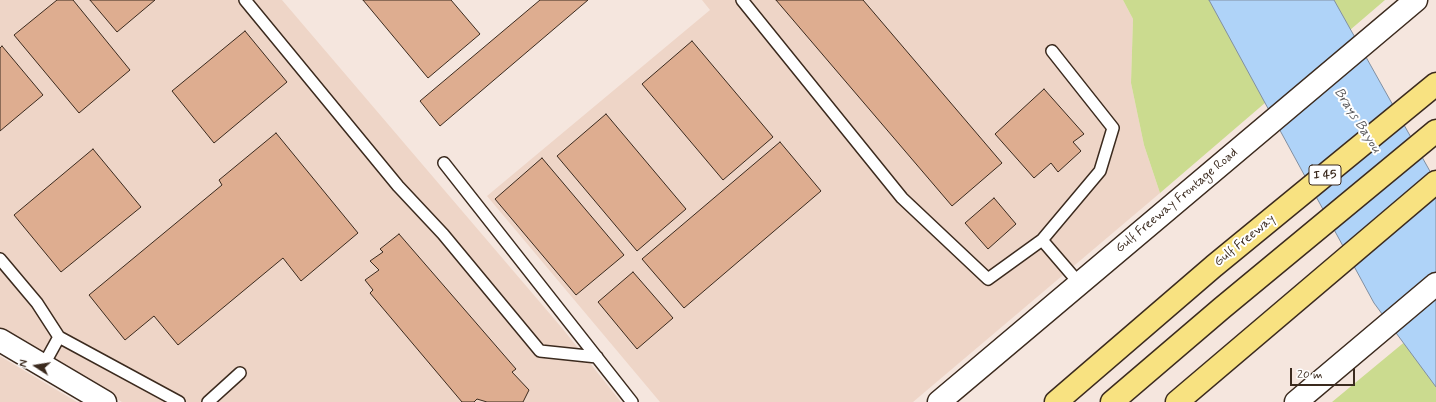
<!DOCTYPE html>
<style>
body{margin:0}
#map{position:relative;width:1436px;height:402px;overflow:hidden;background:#f5e6de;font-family:Mynerve,sans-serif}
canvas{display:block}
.north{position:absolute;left:16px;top:346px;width:40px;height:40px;-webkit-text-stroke:3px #fff;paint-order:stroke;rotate:282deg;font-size:11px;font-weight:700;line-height:16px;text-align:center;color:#3b2a1e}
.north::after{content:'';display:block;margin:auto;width:14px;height:18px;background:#3b2a1e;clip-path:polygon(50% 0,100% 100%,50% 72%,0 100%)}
.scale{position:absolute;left:1290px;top:368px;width:65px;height:18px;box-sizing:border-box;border:2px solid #3b2a1e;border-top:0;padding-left:5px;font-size:12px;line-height:14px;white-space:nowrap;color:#3b2a1e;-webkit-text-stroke:3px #fff;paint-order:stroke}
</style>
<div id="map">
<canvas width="1436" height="402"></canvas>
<div class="north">N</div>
<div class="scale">20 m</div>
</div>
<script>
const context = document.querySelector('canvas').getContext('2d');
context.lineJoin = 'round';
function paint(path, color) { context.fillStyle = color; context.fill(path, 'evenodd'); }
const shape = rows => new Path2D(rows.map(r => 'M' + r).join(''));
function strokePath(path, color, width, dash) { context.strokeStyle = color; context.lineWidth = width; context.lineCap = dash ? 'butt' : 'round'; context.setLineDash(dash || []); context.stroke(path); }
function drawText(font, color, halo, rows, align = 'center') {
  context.font = font + ' Mynerve,sans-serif'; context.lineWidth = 4; context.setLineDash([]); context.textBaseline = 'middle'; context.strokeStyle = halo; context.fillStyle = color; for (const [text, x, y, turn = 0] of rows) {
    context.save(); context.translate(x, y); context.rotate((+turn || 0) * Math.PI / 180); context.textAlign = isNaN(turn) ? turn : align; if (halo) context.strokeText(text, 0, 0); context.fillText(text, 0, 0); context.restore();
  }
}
const built = shape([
 [0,0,282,0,562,328,621,402,122,402,0,330],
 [702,0,1123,0,1133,19,1131,83,1144,145,1160,193,913,402,660,402,487,196,710,10],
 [0,356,45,383,77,402,0,402]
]);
const green = shape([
 [1123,0,1385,0,1160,193,1144,145,1131,83,1133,19],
 [1436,316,1436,402,1332,402]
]);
const water = shape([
 [1209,0,1334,0,1436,182,1436,387,1374,303,1209,0]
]);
const building = shape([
 [57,0,73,0,130,70,79,113,14,35,57,0],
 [90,0,155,0,117,32,90,0],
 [363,0,451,0,480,34,428,78,363,0],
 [540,0,588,0,440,126,420,101,540,0],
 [776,0,863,0,1002,163,952,206,776,0],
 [245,31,287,82,214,143,172,91,245,31],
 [692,41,773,137,723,180,642,84,692,41],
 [2,46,43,95,0,131,0,48,2,46],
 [1044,89,1084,134,1073,142,1081,151,1058,172,1051,163,1034,178,995,134,1044,89],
 [606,114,686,209,637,251,557,156,606,114],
 [276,133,358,233,301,281,283,258,178,345,154,316,125,340,89,295,222,185,219,180,276,133],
 [780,142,821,191,684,308,642,259,780,142],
 [93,149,141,207,61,272,14,215,93,149],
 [542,158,624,255,576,295,495,199,542,158],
 [994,198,1016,224,988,249,965,223,994,198],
 [399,234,516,369,512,372,529,390,523,402,487,402,477,399,474,402,462,402,370,293,373,290,365,280,379,270,370,261,383,252,380,249,399,234],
 [633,272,673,318,637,349,598,302,633,272]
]);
const lane = shape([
 [245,0,398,186,443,234,540,351,597,357],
 [742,0,902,198,988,279,1042,240,1079,283],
 [444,163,632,402],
 [1042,240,1100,171,1113,128,1052,51],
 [0,259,37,303,59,337,43,366],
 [59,337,179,402],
 [208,402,240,373]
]);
const street = shape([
 [0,340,105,402]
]);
const secondary = shape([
 [939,402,1416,0],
 [1296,402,1436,284]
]);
const highway = shape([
 [1056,402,1214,266,1436,84],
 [1112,402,1222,308,1436,131],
 [1177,402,1436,182]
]);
const shields = [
 [1325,175,32]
];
const shieldNames = [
 ["I 45",1325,175]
];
const streetNames = [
 ["Gulf Freeway Frontage Road",1177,201,-40],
 ["Gulf Freeway",1245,241,-39]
];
const waterNames = [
 ["Brays Bayou",1357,121,57]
];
paint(built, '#eed5c7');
paint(green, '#cbdb8f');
paint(water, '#afd3f8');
strokePath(water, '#818fa1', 1);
paint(building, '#dead90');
strokePath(building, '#3b2a1e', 1);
strokePath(lane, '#3b2a1e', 14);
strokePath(street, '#3b2a1e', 25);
strokePath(secondary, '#3b2a1e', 25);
strokePath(highway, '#3b2a1e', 25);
strokePath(lane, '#fff', 11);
strokePath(street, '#fff', 22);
strokePath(secondary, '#fff', 22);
strokePath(highway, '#f8e281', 22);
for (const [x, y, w] of shields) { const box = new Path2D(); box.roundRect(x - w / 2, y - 10, w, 20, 3); context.fillStyle = '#fff'; context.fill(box); strokePath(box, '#3b2a1e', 1); }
drawText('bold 12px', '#3b2a1e', null, shieldNames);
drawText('13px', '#3b2a1e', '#fff', streetNames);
drawText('italic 14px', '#5e5d5f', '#fff', waterNames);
</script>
